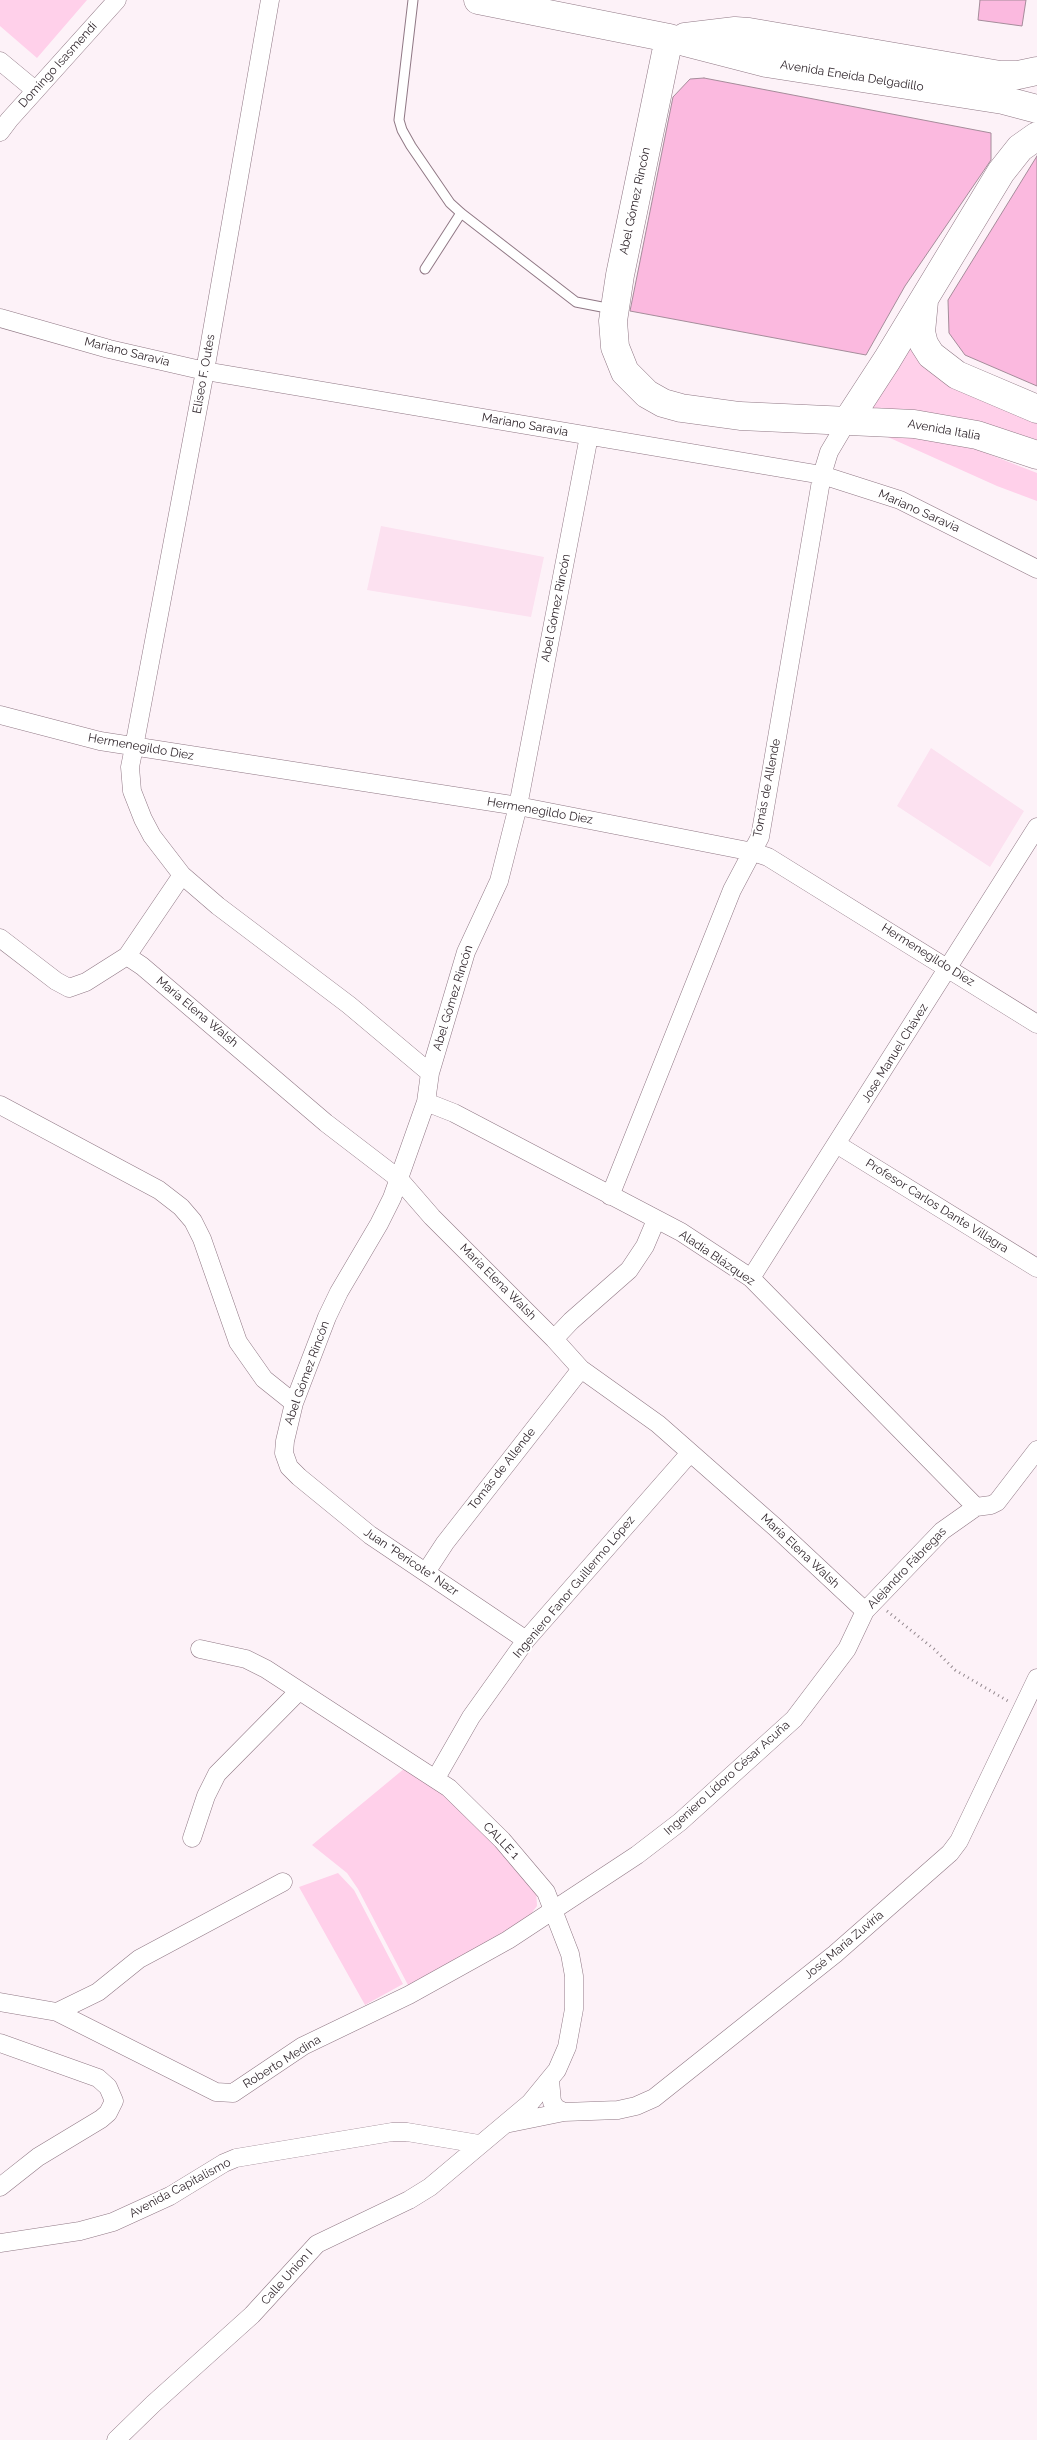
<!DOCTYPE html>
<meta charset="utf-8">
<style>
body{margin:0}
canvas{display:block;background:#fdf2f8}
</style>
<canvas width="1037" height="2440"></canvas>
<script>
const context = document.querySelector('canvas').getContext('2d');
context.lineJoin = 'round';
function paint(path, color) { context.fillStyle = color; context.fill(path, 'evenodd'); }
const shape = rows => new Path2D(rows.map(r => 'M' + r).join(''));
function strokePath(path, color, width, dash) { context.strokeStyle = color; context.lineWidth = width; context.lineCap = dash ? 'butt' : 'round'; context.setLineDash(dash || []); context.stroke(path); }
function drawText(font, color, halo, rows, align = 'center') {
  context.font = font + ' Raleway,sans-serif'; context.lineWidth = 4; context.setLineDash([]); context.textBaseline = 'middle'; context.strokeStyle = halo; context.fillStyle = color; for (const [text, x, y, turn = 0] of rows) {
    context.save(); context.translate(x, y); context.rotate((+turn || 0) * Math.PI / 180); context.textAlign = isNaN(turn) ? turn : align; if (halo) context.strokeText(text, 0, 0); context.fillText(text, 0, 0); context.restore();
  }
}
const built = shape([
 [381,526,544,557,531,617,367,590],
 [931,748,1024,811,990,867,897,806]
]);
const green = shape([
 [0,0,87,0,37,58,0,26],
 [915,334,1037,418,1037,443,952,416,868,411],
 [870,429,950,439,1037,473,1037,501,997,486],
 [405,1768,440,1792,473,1821,536,1889,537,1906,524,1923,409,1987,358,1889,347,1873,312,1845],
 [338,1873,354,1890,403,1984,365,2005,299,1887]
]);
const building = shape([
 [980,0,1026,0,1022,26,978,20,980,0],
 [704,78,991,133,991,160,905,286,866,355,630,311,673,97,690,79,704,78],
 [1037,156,1037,386,965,355,949,333,948,300,1037,156]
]);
const path = shape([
 [887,1611,934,1649,955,1670,1008,1701]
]);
const service = shape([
 [413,0,399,120,402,130,411,146,450,203,461,213,576,302,612,309],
 [425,269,461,213]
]);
const minor = shape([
 [270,0,205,371,134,747,130,767,132,791,143,819,152,836,182,875,218,906,349,1005,430,1073],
 [0,61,35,90],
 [0,132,9,120,117,0],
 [0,318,109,349,205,371,822,475,900,500,1037,569],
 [0,715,100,741,518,806,753,852,768,857,1037,1024],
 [0,938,56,981,69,988,86,982,127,956,182,875],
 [127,956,142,966,326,1123,399,1179,432,1217,554,1339,581,1369,658,1424,775,1527,865,1611],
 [426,1102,454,1113,681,1232,751,1278,976,1507],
 [0,1105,159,1190,181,1207,193,1221,202,1239,238,1342,264,1379,294,1403],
 [838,1145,1037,1268],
 [610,1196,732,890,760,837,822,475,829,452,848,420],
 [751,1278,1037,827],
 [554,1339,571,1321,629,1270,645,1246,656,1220],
 [426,1572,445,1543,581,1369],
 [526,1640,370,1535,299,1477,289,1467,284,1453,285,1441,294,1403,327,1317,339,1292,379,1224,392,1198,426,1102,430,1073,466,952,499,881,518,806,589,436],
 [436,1778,471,1717,526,1640,690,1453],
 [192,1838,206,1796,217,1774,298,1692],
 [0,2002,57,2012,216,2092,233,2093,303,2046,409,1995,508,1940,637,1855,680,1822,794,1719,847,1649,865,1611,942,1531,976,1507,991,1505,997,1502,1037,1450],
 [57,2012,98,1992,139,1959,283,1882],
 [0,2043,98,2078,108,2087,114,2101,108,2113,101,2119,38,2157,0,2187],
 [550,2080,552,2102,556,2108,564,2112,618,2110,636,2106,654,2098,835,1954,950,1853,959,1841,1037,1678],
 [510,2123,564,2112],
 [0,2243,80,2231,113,2222,170,2196,224,2163,236,2158,392,2132,407,2132,479,2144],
 [116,2440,153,2404,252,2315,317,2244,409,2200,430,2187,530,2103,557,2070,567,2047,574,2009,574,1976,570,1954,546,1892,502,1840,449,1788,266,1669,246,1659,200,1649]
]);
const primary = shape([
 [478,0,669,38,766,63,1003,100,1037,109],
 [685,37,735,31,749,32,1000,75,1018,75,1037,71],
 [669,38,620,275,613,321,615,347,625,372,647,394,663,403,681,408,740,416,914,424,977,435,1037,455],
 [924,301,921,332,924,344,931,355,957,375,1037,409],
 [848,420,887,360,1001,172,1020,148,1037,136]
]);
const streetNames = [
 ["Domingo Isasmendi",58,65,-48],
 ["Avenida Eneida Delgadillo",852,76,9],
 ["Abel Gómez Rincón",635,201,-78],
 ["Mariano Saravia",127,352,14],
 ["Eliseo F. Outes",204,374,-80],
 ["Mariano Saravia",525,425,10],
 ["Avenida Italia",944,430,10],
 ["Mariano Saravia",919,511,24],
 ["Abel Gómez Rincón",556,608,-79],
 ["Hermenegildo Diez",141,747,10],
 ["Tomás de Allende",767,788,-79],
 ["Hermenegildo Diez",540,811,10],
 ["Hermenegildo Diez",928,955,32],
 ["Abel Gómez Rincón",453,998,-73],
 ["María Elena Walsh",197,1012,40],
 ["Jose Manuel Chávez",895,1053,-58],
 ["Profesor Carlos Dante Villagra",937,1206,32],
 ["Aladia Blázquez",717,1258,34],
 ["María Elena Walsh",498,1282,45],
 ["Abel Gómez Rincón",307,1373,-70],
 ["Tomás de Allende",502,1469,-52],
 ["María Elena Walsh",800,1551,43],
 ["Juan \"Pericote\" Nazr",411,1562,34],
 ["Alejandro Fábregas",907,1568,-46],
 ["Ingeniero Fanor Guillermo López",574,1587,-50],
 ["Ingeniero Lídoro César Acuña",727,1778,-42],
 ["CALLE 1",501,1841,46],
 ["José María Zuviría",844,1945,-40],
 ["Roberto Medina",282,2062,-32],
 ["Avenida Capitalismo",180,2188,-28],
 ["Calle Union I",287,2277,-48]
];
paint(built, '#fce1f0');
paint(green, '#ffd0ea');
paint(building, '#fbb9df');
strokePath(building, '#a58c9a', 1);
strokePath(service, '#907885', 11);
strokePath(minor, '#907885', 19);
strokePath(primary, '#907885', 29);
strokePath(path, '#94898f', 3, [1, 4]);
strokePath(service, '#fff', 9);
strokePath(minor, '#fff', 18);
strokePath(primary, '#fff', 28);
drawText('12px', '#32282e', '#fff', streetNames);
</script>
